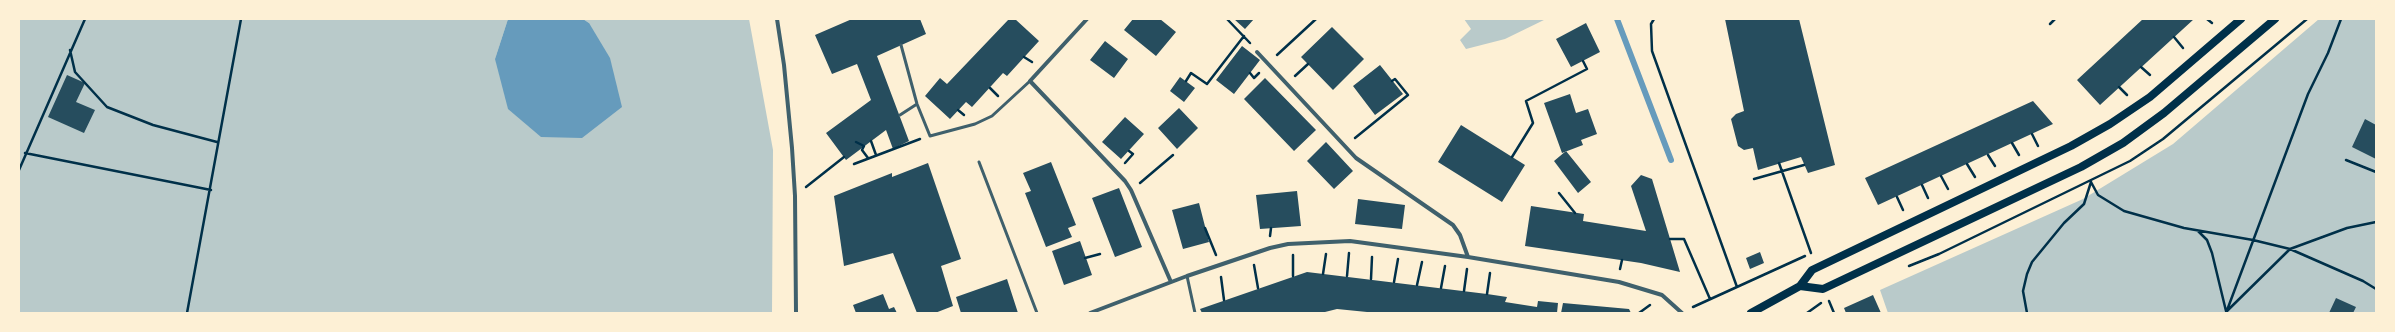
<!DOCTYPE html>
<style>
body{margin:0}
#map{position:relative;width:2395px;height:332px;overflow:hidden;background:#fdf0d5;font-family:"PT Sans Narrow",sans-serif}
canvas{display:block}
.frame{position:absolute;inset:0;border:20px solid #fdf0d5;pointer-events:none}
</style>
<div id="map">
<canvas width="2395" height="332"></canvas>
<div class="frame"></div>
</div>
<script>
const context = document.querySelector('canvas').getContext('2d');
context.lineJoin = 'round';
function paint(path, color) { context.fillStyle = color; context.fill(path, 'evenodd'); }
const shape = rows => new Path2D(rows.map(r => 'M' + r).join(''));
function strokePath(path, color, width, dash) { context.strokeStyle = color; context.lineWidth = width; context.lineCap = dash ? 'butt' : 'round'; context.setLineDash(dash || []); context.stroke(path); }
const green = shape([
 [19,19,508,19,495,59,589,23,583,19,749,19,773,150,772,313,19,313],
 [1464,19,1546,19,1505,39,1466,49,1460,40,1471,29],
 [2319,19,2376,19,2376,313,1888,313,1880,290,2083,199,2173,144]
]);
const water = shape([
 [508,19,583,19,589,23,610,58,622,107,582,138,541,137,508,109,495,59]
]);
const stream = shape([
 [1617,19,1671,160]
]);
const building = shape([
 [852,19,920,19,926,34,877,56,909,141,893,149,886,130,846,160,826,133,871,100,857,64,832,74,815,35],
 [1009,19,1015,19,1039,41,1007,76,1003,73,972,107,966,102,950,119,925,96,940,78,947,84],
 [1133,19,1160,19,1176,32,1156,56,1124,30],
 [1234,19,1254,19,1245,29],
 [1725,19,1799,19,1835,165,1808,173,1801,157,1758,170,1753,148,1744,150,1738,146,1731,119,1736,114,1744,111],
 [2143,19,2194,19,2100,105,2077,80],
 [1586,23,1600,52,1571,67,1556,39],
 [1332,27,1364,59,1333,90,1301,57],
 [1105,41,1128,59,1114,78,1090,60],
 [1242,46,1260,60,1234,94,1216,80],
 [1380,65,1403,94,1375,115,1353,86],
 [67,75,85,83,76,102,95,110,84,133,48,117],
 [1180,77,1195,88,1184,102,1170,91],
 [1265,78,1316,130,1294,151,1244,99],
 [1570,94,1576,113,1588,109,1597,134,1581,140,1583,145,1562,153,1544,103],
 [2033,101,2053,124,1878,205,1865,178],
 [1179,108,1198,128,1177,149,1158,128],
 [1125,117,1144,134,1121,159,1102,142],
 [2365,119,2376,125,2376,159,2352,147],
 [1461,125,1525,165,1502,202,1438,162],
 [1326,142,1353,171,1334,189,1307,161],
 [1566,151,1591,182,1578,193,1554,161],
 [1051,162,1076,225,1068,228,1072,237,1046,247,1025,193,1031,191,1023,173],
 [928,163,961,259,941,266,953,306,935,313,917,313,893,253,844,266,834,196,892,173,892,177],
 [1641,175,1652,179,1680,272,1641,263,1525,246,1531,206,1584,214,1583,221,1646,231,1631,186],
 [1119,188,1142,247,1115,257,1092,198],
 [1297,191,1301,226,1260,229,1256,195],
 [1358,199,1405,205,1402,229,1355,224],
 [1199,203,1209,242,1183,249,1172,210],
 [1080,241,1092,275,1064,285,1052,251],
 [1760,252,1764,263,1750,269,1746,258],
 [1307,272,1487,294,1507,297,1505,302,1537,307,1538,301,1558,303,1557,313,1377,313,1337,309,1321,313,1202,313,1200,309],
 [1007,279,1018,313,961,313,956,297],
 [883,294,889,309,894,307,897,313,856,313,853,305],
 [1873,295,1881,313,1846,313,1844,308],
 [2336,298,2356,307,2353,313,2329,313],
 [1563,303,1629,309,1631,313,1561,313]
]);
const path = shape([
 [1227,19,1250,43],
 [1654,19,1651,24,1652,51,1737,287],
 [2207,19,2212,23],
 [2050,24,2055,19],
 [2174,37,2183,48],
 [70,50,75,72,107,107,153,125,217,142],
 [1277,55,1316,19],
 [1024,57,1032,62],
 [2141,67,2150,75],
 [1250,73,1254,78,1259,73],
 [1295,76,1308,64],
 [1186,81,1191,73,1207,84,1244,36],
 [2119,87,2127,95],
 [990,88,998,96],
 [958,110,964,115],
 [2032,134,2038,146],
 [1355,138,1408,95,1395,79,1392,81],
 [871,141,876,155],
 [856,142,864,146,862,150,868,158],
 [2012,143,2019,155],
 [25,153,211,190],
 [1988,155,1995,166],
 [1512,157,1533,123,1526,101,1587,69,1583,61],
 [2346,160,2376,172],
 [1125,163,1133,154,1129,151],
 [1779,163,1811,253],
 [854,164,920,139],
 [1967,164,1975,177],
 [19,170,85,19],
 [1941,176,1948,189],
 [1754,179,1804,165],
 [2091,182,2098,195,2124,211,2184,228,2253,240,2290,249,2363,281,2376,289],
 [1140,183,1173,155],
 [1922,185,1928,198],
 [806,187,844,157],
 [1559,193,1575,213],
 [1897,197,1903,210],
 [1205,228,1216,255],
 [2198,231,2207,240,2212,253,2226,311],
 [1270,236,1271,228],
 [1670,239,1684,239,1710,299],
 [1293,255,1293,276],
 [1085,258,1100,254],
 [1254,265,1258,288],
 [1909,266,1939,254,2130,161,2163,139,2307,19],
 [1620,269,1622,260],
 [1323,274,1326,254],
 [1347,276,1349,253],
 [1221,277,1224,300],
 [1371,279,1372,257],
 [1394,282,1398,259],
 [1417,285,1422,262],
 [1441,288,1445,266],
 [1464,291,1467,269],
 [1487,294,1490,273],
 [1829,301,1834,313],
 [1693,307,1805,256],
 [2227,311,2290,249,2347,228,2376,222],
 [187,313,241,19],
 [1639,313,1650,305],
 [1807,313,1821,303],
 [2027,313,2023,291,2027,274,2032,262,2064,223,2084,204,2091,182],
 [2226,313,2308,94,2328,53,2341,19]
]);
const service = shape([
 [901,45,917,104,930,136,975,124,992,116,1030,81],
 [900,115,917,104],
 [979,162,1037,313],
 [1187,276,1195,313]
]);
const minor = shape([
 [777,19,784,65,792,148,795,196,796,313],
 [1087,19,1030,81,1125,181,1131,190,1171,282],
 [1257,52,1356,158,1453,225,1460,235,1468,257],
 [1090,313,1187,276,1270,248,1288,244,1350,241,1468,257,1619,282,1662,295,1682,313]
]);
const secondary = shape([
 [1800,286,1823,289,2081,167,2123,143,2164,113,2275,19],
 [1751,313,1800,286,1812,270,2071,146,2110,124,2150,97,2241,19]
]);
paint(green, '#b9caca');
paint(water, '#669bbc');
strokePath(stream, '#669bbc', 6);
paint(building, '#264d5e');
strokePath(path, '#003049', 2.5);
strokePath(service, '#3f606c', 3);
strokePath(minor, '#3f606c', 4);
strokePath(secondary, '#003049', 8);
</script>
